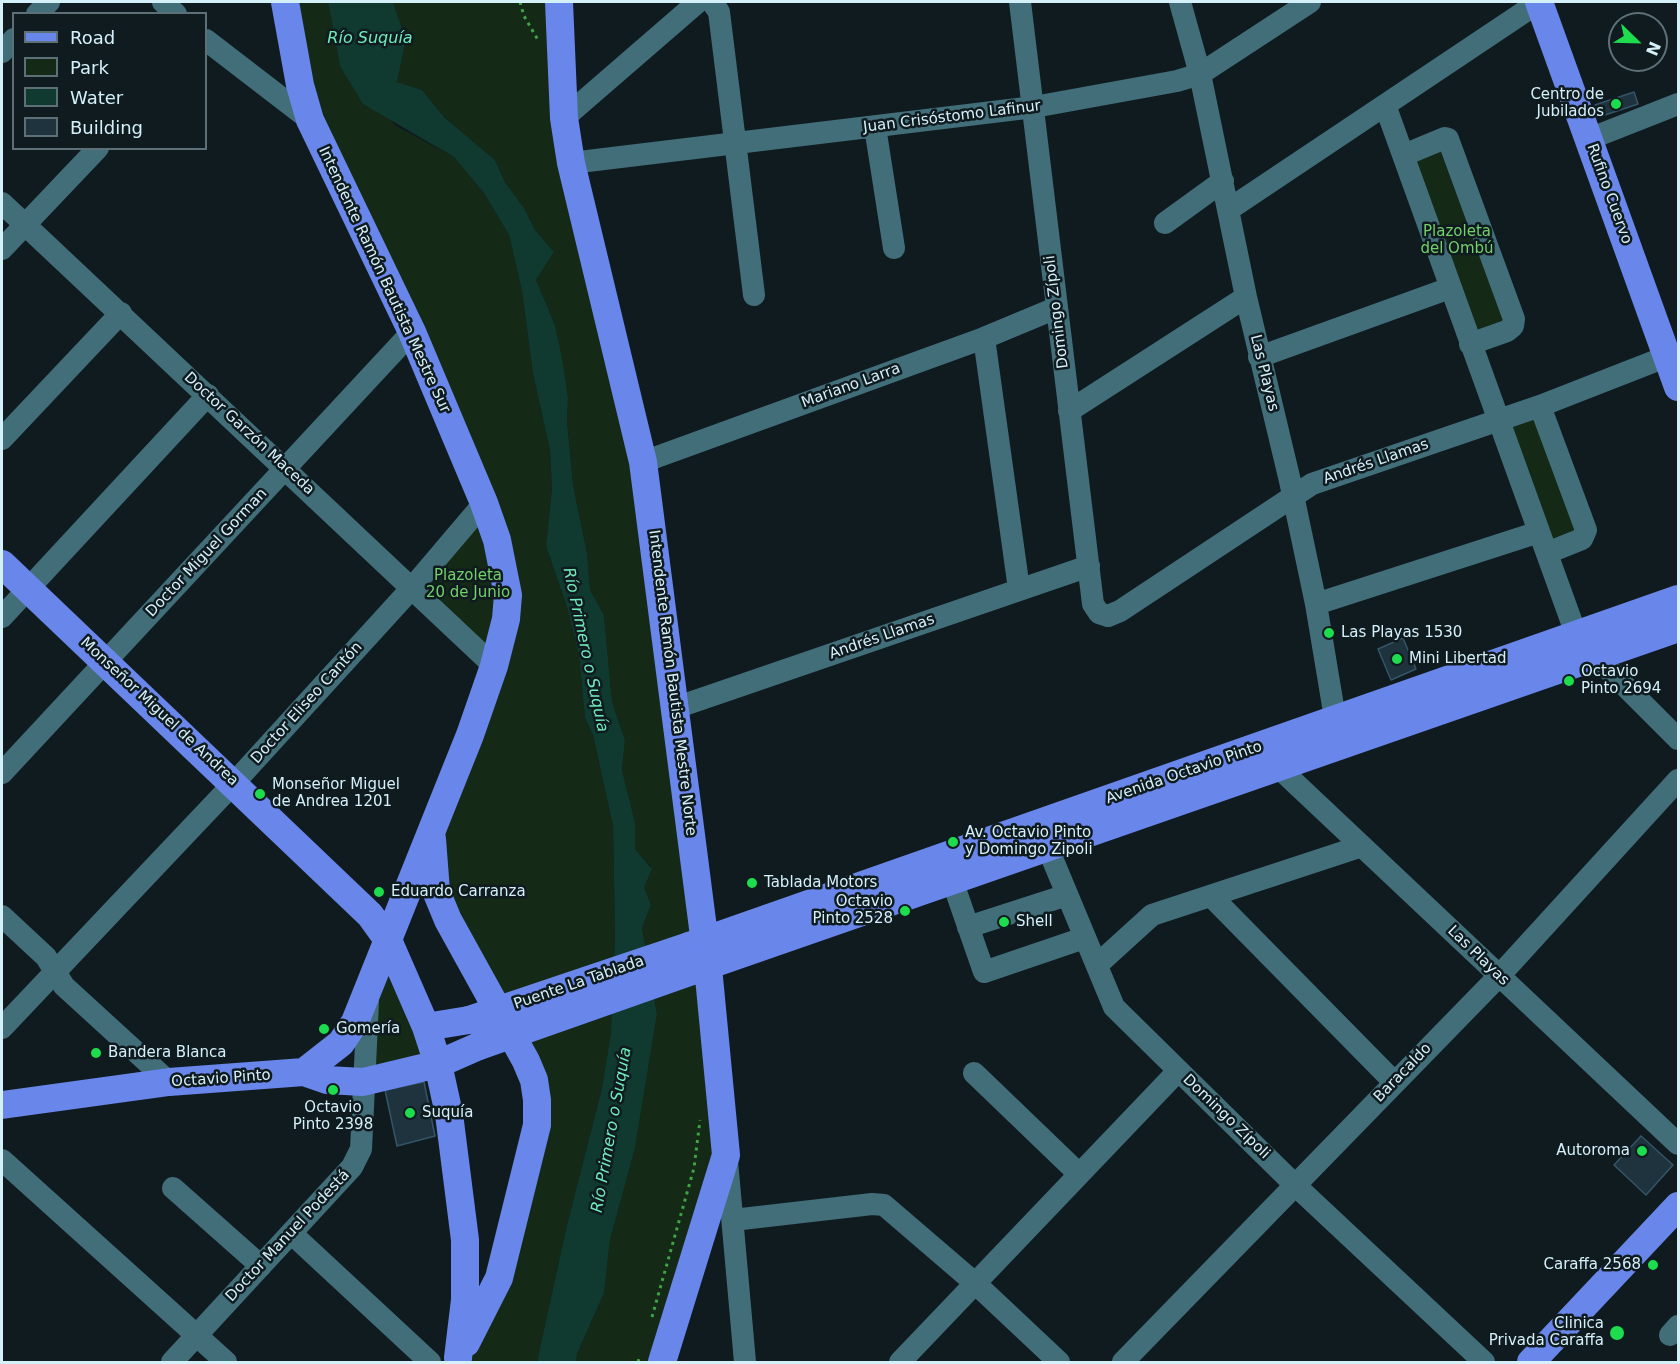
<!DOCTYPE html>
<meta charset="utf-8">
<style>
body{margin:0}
#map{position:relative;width:1680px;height:1364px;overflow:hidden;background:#101b20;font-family:"DejaVu Sans",sans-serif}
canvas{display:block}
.frame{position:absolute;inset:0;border:3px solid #d4f0f9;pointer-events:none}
.legend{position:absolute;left:12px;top:12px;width:195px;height:138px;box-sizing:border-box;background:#101b20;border:2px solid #5e7077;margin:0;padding:8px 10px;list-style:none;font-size:18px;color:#d4f0f9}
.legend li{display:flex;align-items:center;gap:12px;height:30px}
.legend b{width:30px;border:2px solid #5e7077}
.north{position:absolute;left:1608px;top:12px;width:60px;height:60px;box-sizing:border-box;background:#101b20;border:2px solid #5e7077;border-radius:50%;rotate:113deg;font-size:16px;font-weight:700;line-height:24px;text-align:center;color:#d4f0f9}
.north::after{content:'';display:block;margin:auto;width:21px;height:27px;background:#1ddc4d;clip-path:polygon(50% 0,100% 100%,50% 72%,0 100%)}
</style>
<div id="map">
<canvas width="1680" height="1364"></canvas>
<div class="frame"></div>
<ul class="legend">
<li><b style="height:8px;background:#6986eb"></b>Road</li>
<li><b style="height:16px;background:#142916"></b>Park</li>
<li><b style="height:16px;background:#103930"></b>Water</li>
<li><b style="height:16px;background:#1e333e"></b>Building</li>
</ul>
<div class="north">N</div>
</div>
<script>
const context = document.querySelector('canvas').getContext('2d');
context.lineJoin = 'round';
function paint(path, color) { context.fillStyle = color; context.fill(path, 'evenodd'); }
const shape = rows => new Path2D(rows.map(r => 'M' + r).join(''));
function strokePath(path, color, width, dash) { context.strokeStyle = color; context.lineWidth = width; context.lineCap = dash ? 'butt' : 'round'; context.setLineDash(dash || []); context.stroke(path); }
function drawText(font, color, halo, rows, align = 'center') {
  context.font = font + ' "DejaVu Sans",sans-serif'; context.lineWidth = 5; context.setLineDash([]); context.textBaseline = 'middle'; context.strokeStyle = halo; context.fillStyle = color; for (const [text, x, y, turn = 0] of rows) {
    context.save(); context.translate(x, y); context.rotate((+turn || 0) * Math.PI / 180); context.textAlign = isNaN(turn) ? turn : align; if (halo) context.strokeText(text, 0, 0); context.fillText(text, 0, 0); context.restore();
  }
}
const green = shape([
 [285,2,328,2,340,66,396,126,454,157,484,193,509,235,522,291,533,374,550,450,552,488,546,546,568,610,579,655,585,718,593,735,613,826,615,937,611,1032,602,1088,566,1229,537,1362,456,1362,537,1125,432,871,508,595,310,120],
 [393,2,559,2,562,90,644,462,726,1155,662,1362,576,1362,577,1354,604,1293,610,1240,635,1148,657,1014,642,928,651,905,644,887,650,866,635,849,635,822,622,770,625,740,612,702,604,615,590,590,587,553,573,485,567,421,568,397,555,325,536,280,554,252,535,230,524,208,505,182,495,160,445,118,422,90,397,82,406,40],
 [1439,148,1504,322,1475,333,1409,159],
 [1537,417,1579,531,1549,543,1506,429],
 [484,517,500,580,491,654,422,588],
 [386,973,410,1022,422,1061,372,1072,380,987]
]);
const water = shape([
 [328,2,393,2,406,40,397,82,422,90,445,118,495,160,505,182,524,208,535,230,554,252,536,280,555,325,562,358,568,397,567,421,573,485,587,553,590,590,604,615,612,702,625,740,622,770,635,822,635,849,652,869,644,887,651,905,642,928,657,1014,635,1148,610,1240,604,1293,577,1354,576,1362,537,1362,566,1229,602,1088,611,1032,615,937,613,826,593,735,585,718,579,655,568,610,546,546,552,488,550,450,533,374,522,291,509,235,484,193,454,157,363,104,340,66]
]);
const building = shape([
 [1634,92,1638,104,1599,117,1595,105,1634,92],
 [1403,638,1416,669,1391,680,1378,649,1403,638],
 [424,1082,435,1136,397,1146,385,1090,424,1082],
 [1641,1136,1673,1165,1646,1195,1614,1165,1641,1136]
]);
const path = shape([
 [520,2,524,16,538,40],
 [652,1317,694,1168,700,1120],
 [638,1362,640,1355]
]);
const minor = shape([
 [163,2,176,14],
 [712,2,719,12,754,295],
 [1020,2,1093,604,1099,613,1108,616,1120,611,1312,484,1540,406,1668,356],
 [1180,2,1200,74,1246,297,1290,481,1316,604,1338,736],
 [37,14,49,2],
 [206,40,310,120],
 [2,52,14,39],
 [1385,105,1576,634],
 [564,118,698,2],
 [875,127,894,248],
 [1589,139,1678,104],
 [1404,155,1445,138,1448,139,1514,319,1513,326,1507,331,1470,344],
 [571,163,1034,107,1177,81,1200,74,1310,2],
 [2,203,494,666],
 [1228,210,1539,2],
 [1165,223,1223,181],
 [2,249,98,148],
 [984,338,1019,589],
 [1259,357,1450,288],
 [1540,406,1586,530,1582,539,1547,553],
 [1069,411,1246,297],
 [2,439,121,313],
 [643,462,984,338,1056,308],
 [1316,604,1539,532],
 [2,617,208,395],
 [1595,656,1678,739],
 [675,708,1089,566],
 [1278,767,1678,1144],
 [2,773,412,332],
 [1042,834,1114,1007,1296,1186,1484,1362],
 [952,880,984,972,1084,938],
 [1211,896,1394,1082],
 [2,916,46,957,64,986,169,1082],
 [968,927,1067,895],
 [1097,965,1152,915,1362,846],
 [2,1028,234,783,411,589,484,503],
 [974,1073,1079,1174],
 [2,1160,226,1362],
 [727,1161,745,1362],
 [173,1188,261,1266],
 [733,1220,872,1204,884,1205,976,1284,1059,1362],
 [291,1233,430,1362],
 [1670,1335,1678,1326],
 [172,1362,352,1167,361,1149,368,1002],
 [900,1362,1178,1071],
 [1123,1362,1499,976,1678,780]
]);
const major = shape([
 [285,2,300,85,310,120,412,332,484,503,497,540,508,595,506,619,494,666,470,735,355,1022,341,1043,304,1072],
 [559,2,564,118,571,163,643,462,708,967,726,1155,662,1362],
 [1539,2,1678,387],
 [2,564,370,915,388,940,426,1027,438,1064,449,1114,465,1240,465,1300,458,1358],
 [432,839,436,891,448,920,526,1061,534,1080,537,1100,537,1125,499,1278,466,1343],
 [689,946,1678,599],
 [692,971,1678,628],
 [426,1027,469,1020],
 [2,1105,169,1082,304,1072,327,1080,363,1082,438,1064,479,1046],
 [1531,1362,1678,1206]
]);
const majorBridge = shape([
 [469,1020,689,946],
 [479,1046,692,971]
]);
const markers = [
 [1616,104,6,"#1ddc4d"],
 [1329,633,6,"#1ddc4d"],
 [1397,659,6,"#1ddc4d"],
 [1569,681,6,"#1ddc4d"],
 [260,794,6,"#1ddc4d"],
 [953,842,6,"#1ddc4d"],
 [752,883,6,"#1ddc4d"],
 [379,892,6,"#1ddc4d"],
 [905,911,6,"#1ddc4d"],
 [1004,922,6,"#1ddc4d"],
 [324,1029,6,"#1ddc4d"],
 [96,1053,6,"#1ddc4d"],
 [333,1090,6,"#1ddc4d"],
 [410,1113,6,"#1ddc4d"],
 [1642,1151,6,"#1ddc4d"],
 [1653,1265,6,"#1ddc4d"],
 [1617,1333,8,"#1ddc4d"]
];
const poiNames = [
 ["Centro de",1604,95,"right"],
 ["Jubilados",1604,112,"right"],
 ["Las Playas 1530",1341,633],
 ["Mini Libertad",1409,659],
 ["Octavio",1581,672],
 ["Pinto 2694",1581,689],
 ["Monseñor Miguel",272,785],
 ["de Andrea 1201",272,802],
 ["Av. Octavio Pinto",965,833],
 ["y Domingo Zipoli",965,850],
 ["Tablada Motors",764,883],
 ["Eduardo Carranza",391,892],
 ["Octavio",893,902,"right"],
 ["Pinto 2528",893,919,"right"],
 ["Shell",1016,922],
 ["Gomería",336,1029],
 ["Bandera Blanca",108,1053],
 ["Octavio",333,1108,"center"],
 ["Pinto 2398",333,1125,"center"],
 ["Suquía",422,1113],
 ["Autoroma",1630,1151,"right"],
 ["Caraffa 2568",1641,1265,"right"],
 ["Clinica",1604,1324,"right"],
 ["Privada Caraffa",1604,1341,"right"]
];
const streetNames = [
 ["Juan Crisóstomo Lafinur",952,117,-7],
 ["Rufino Cuervo",1609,194,70],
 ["Intendente Ramón Bautista Mestre Sur",384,280,65],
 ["Domingo Zípoli",1057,312,-97],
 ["Las Playas",1264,373,76],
 ["Mariano Larra",851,386,-20],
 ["Doctor Garzón Maceda",249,434,43],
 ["Andrés Llamas",1376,462,-19],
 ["Doctor Miguel Gorman",207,553,-47],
 ["Andrés Llamas",882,637,-19],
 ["Intendente Ramón Bautista Mestre Norte",672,683,83],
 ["Doctor Eliseo Cantón",307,703,-48],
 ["Monseñor Miguel de Andrea",159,712,43],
 ["Avenida Octavio Pinto",1184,773,-19],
 ["Las Playas",1478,956,44],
 ["Puente La Tablada",579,983,-19],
 ["Baracaldo",1403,1073,-46],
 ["Octavio Pinto",221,1079,-4],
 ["Domingo Zípoli",1226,1117,44],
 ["Doctor Manuel Podestá",288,1236,-47]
];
const parkNames = [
 ["Plazoleta",1457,232],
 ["del Ombú",1457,249],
 ["Plazoleta",468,576],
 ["20 de Junio",468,593]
];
const waterNames = [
 ["Río Suquía",370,39],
 ["Río Primero o Suquía",585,650,78],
 ["Río Primero o Suquía",612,1130,-80]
];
paint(green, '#142916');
paint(water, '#103930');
paint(building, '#1e333e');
strokePath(building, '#335567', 1.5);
strokePath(path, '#3ea447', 3, [3, 4.5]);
strokePath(minor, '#416e79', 22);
strokePath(major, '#6986eb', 28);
strokePath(majorBridge, '#6986eb', 28);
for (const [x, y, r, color] of markers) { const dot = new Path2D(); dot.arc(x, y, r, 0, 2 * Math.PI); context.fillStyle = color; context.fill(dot); strokePath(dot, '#101b20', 2); }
drawText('15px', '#d4f0f9', '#101b20', poiNames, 'left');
drawText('15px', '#d4f0f9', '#101b20', streetNames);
drawText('15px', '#74d06a', '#101b20', parkNames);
drawText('italic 16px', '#70ecbc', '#101b20', waterNames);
</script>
